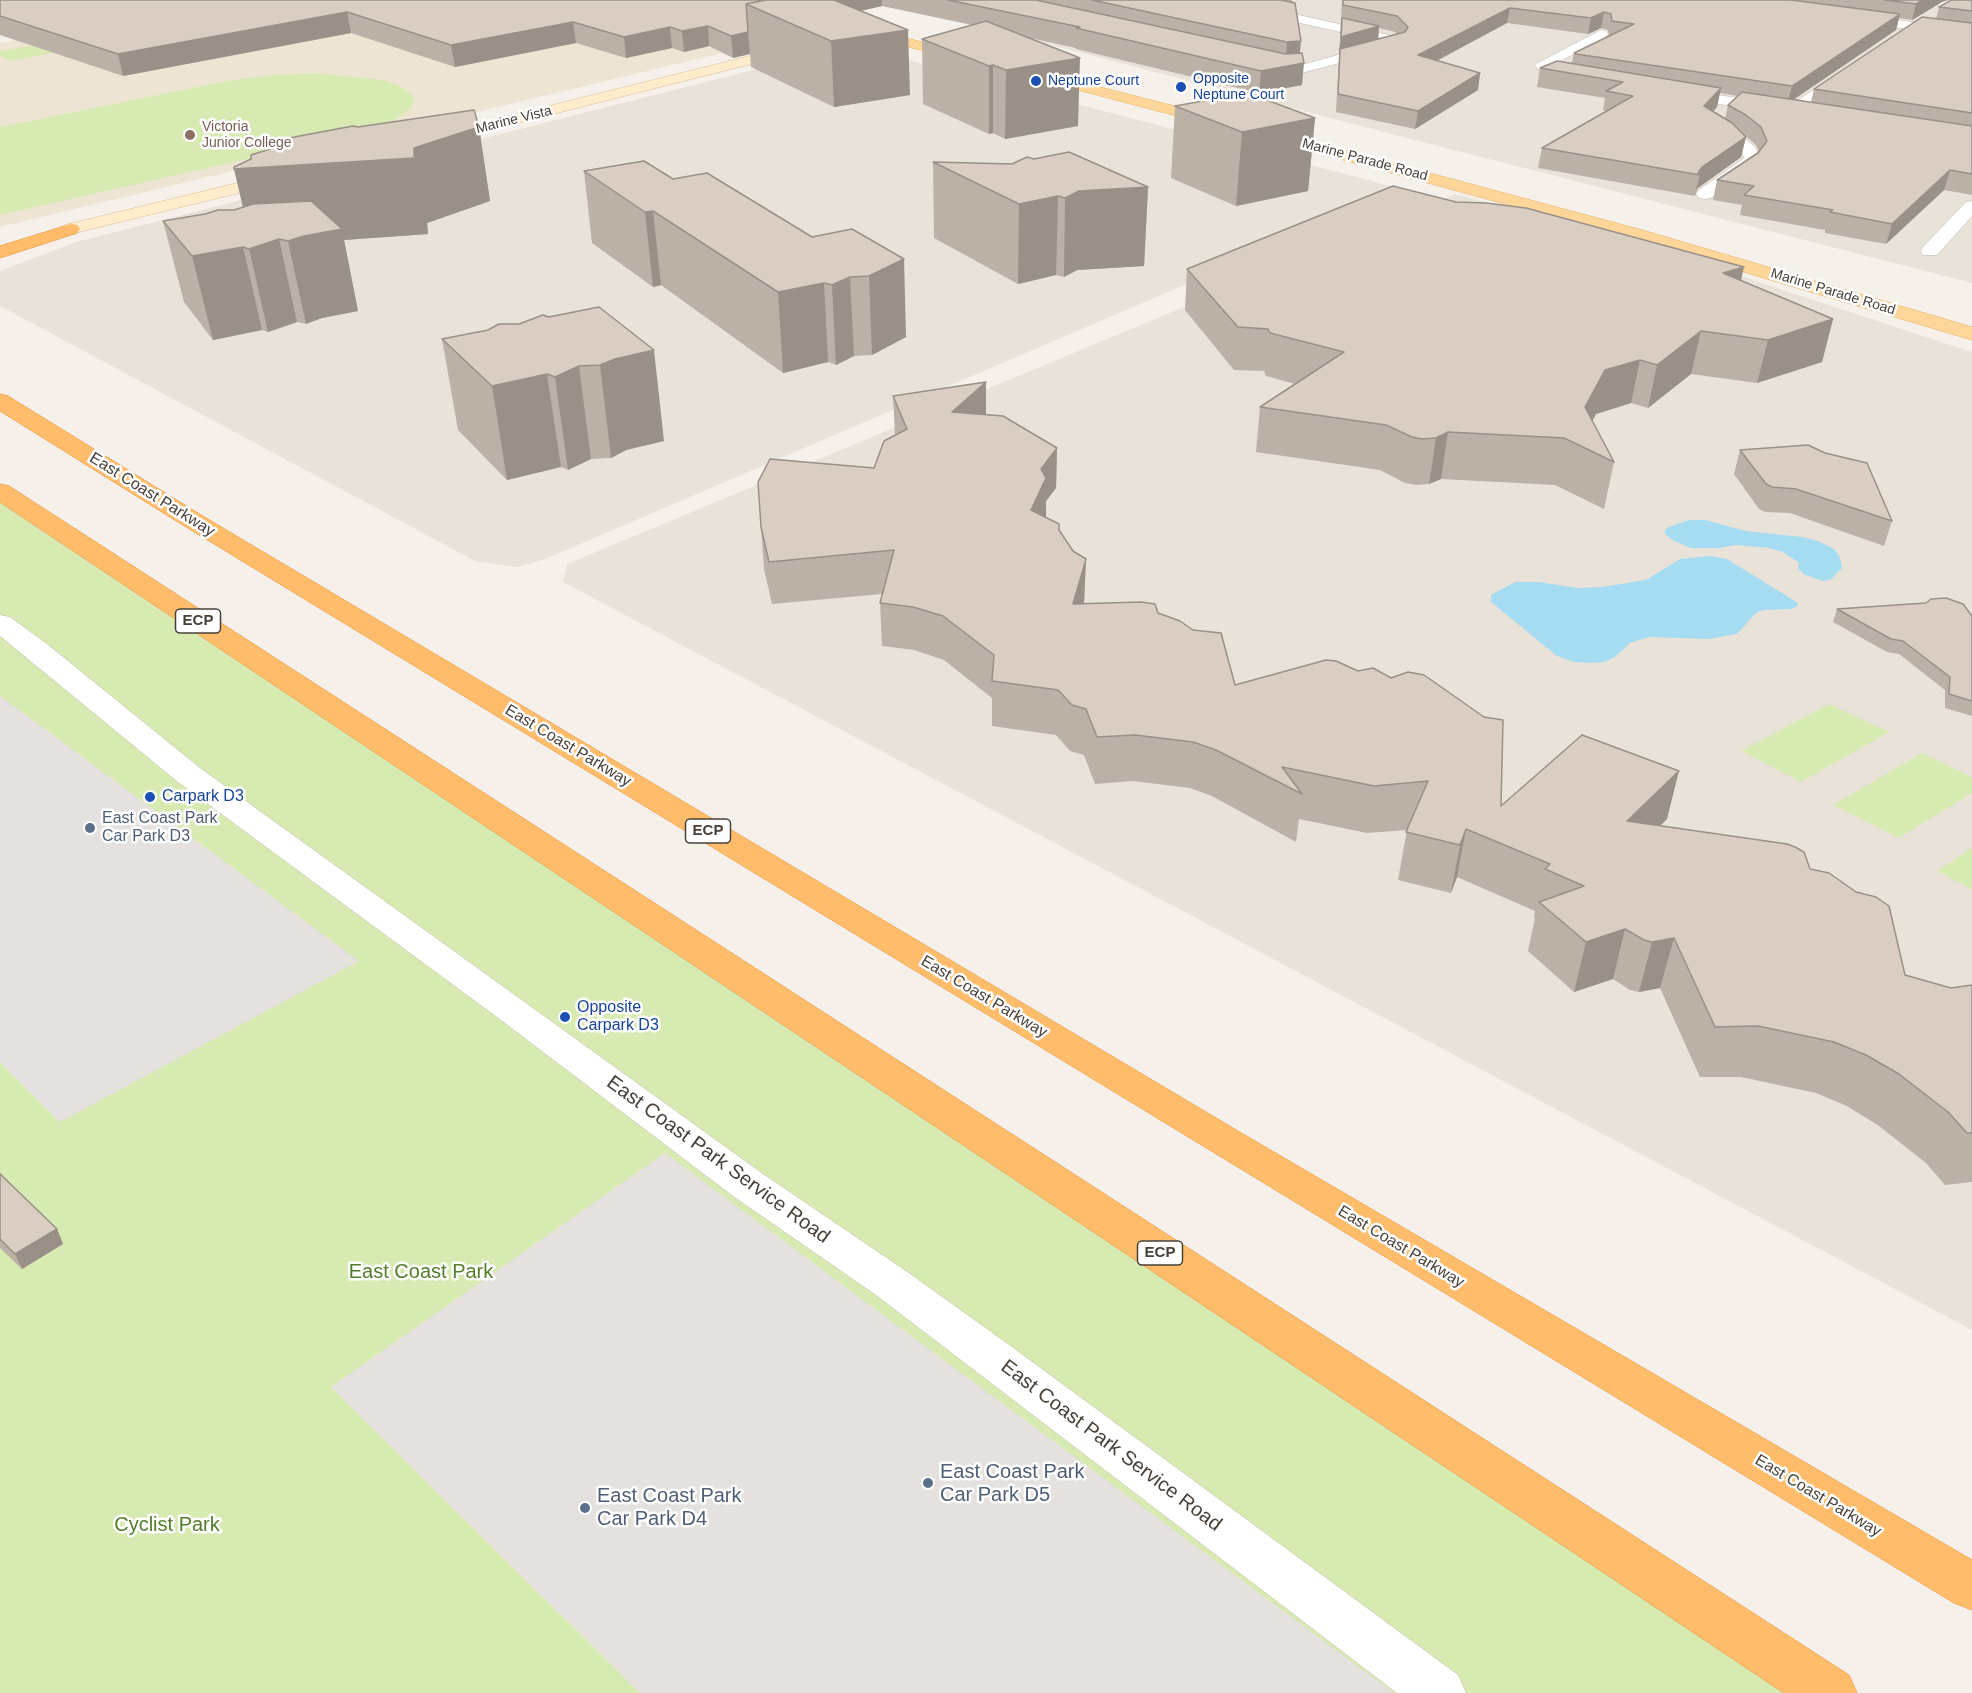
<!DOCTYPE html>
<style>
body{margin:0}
canvas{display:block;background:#f5f0ea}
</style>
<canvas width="1972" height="1693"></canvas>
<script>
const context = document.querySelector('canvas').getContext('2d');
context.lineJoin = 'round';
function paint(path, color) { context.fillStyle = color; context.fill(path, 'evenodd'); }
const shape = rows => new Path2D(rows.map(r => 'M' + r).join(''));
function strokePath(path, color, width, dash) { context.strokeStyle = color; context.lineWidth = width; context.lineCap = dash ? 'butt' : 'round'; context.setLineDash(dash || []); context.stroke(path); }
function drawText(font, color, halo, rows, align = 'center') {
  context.font = font + ' Helvetica,sans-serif'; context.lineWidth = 5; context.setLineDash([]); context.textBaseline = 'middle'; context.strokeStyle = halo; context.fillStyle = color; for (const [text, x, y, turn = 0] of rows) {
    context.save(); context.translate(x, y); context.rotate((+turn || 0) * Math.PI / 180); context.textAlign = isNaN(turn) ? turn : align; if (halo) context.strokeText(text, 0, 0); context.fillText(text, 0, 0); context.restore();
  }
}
const residential = shape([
 [880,0,1972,0,1972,283,1349,123],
 [851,45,1406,190,543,560,516,567,475,561,0,306,0,271,76,242],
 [1455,194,1578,227,1728,272,1972,352,1972,1330,563,582,567,564]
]);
const education = shape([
 [259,0,805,33,0,227,0,43]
]);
const green = shape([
 [75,38,95,45,11,61,0,56,0,51],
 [314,73,383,80,404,88,414,97,411,109,395,120,367,132,0,215,0,127,227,81,272,75],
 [0,492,1830,1693,0,1693],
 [1829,704,1889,732,1801,782,1741,751],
 [1922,753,1972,777,1972,793,1899,838,1833,805],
 [1972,848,1972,889,1937,871]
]);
const parking = shape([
 [0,696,359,961,60,1122,0,1062],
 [665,1153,914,1338,1394,1693,640,1693,331,1387]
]);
const water = shape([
 [1689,520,1705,520,1746,531,1802,537,1818,541,1834,549,1840,557,1842,568,1830,580,1823,581,1803,574,1798,568,1799,563,1783,552,1769,548,1735,545,1720,548,1691,548,1674,541,1665,534,1665,530,1669,527],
 [1711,556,1727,559,1798,603,1797,607,1790,609,1763,610,1756,613,1737,634,1709,639,1649,637,1630,643,1615,657,1604,662,1591,663,1574,662,1557,656,1491,602,1491,595,1515,582,1539,582,1578,588,1602,587,1646,580,1680,559]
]);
const street = shape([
 [1209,0,1232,0,1397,37,1404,41,1400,47,1298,74,1260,69,1253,65,1255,62,1298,66,1385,42,1215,4,1209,0],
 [1939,0,1955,0,1952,4,1954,7,1948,11,1943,10,1937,3,1939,0],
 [1854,14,1972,30,1972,38,1849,21,1847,18,1849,15,1854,14],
 [1601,30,1606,31,1608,34,1606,37,1551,66,1590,76,1592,79,1590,82,1585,83,1544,74,1534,65,1601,30],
 [1850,67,1857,71,1855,74,1797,113,1787,113,1784,110,1787,107,1850,67],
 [1674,89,1775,103,1783,108,1775,113,1669,96,1667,93,1669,90,1674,89],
 [1712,116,1718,118,1719,123,1741,135,1755,147,1761,159,1752,170,1711,198,1705,199,1699,198,1696,194,1699,190,1744,158,1742,152,1729,141,1704,128,1702,125,1704,121,1712,116],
 [1972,201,1972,216,1937,255,1923,255,1921,251,1923,247,1966,202,1972,201],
 [0,615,10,617,47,644,200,768,763,1174,906,1271,1012,1347,1458,1675,1466,1693,1397,1693,876,1295,733,1196,501,1020,178,782,0,636,0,615]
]);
const secondary = shape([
 [794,45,801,49,799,52,434,144,426,139,428,136,794,45],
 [282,172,288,173,290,177,288,181,71,234,65,233,62,229,65,225,282,172]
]);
const primary = shape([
 [865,28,971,54,973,57,966,61,860,35,858,32,865,28],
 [1037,71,1225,119,1227,122,1219,127,1032,78,1030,75,1032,72,1037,71],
 [1269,130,1642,230,1972,327,1972,340,1630,238,1263,138,1261,135,1269,130]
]);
const highway = shape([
 [71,224,77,225,80,229,77,233,0,258,0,246,71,224],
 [0,394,8,396,196,512,1243,1134,1972,1560,1972,1610,1954,1603,178,522,0,411,0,394],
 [0,484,9,486,1849,1675,1857,1693,1784,1693,0,502,0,484]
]);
const wall = shape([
 [0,0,1292,0,1302,85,1259,93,1076,49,1076,48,1026,37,1078,126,1005,139,993,133,989,134,923,104,922,39,972,25,882,6,861,11,910,95,834,107,751,67,750,54,733,58,709,46,684,52,672,48,626,58,576,43,455,67,351,33,123,76,0,35],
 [1342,0,1948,0,1942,2,1912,20,1899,18,1896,30,1794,99,1811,102,1814,89,1936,19,1939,7,1972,0,1972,195,1944,190,1886,244,1825,233,1825,230,1740,215,1742,205,1713,200,1717,180,1759,151,1756,145,1742,133,1746,137,1741,157,1698,188,1695,196,1538,168,1542,148,1606,111,1603,110,1605,98,1537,87,1540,68,1572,63,1574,53,1609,37,1608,30,1601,28,1588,34,1507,23,1437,61,1480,73,1478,90,1415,129,1336,112],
 [1379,28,1395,32,1397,34,1378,39],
 [1720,93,1737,96,1728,105,1725,119,1713,111,1717,107],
 [1175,106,1315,118,1308,191,1236,206,1171,178],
 [358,127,479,127,490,201,427,223,428,234,344,240,358,311,322,318,306,324,297,322,268,332,262,330,213,340,184,302,163,221,234,210,243,207,234,167],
 [933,162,1148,187,1144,266,1077,270,1064,277,1056,275,1018,284,934,238],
 [584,171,673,179,812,237,852,229,906,337,872,355,854,356,836,365,828,362,783,373,661,285,653,287,592,243],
 [1187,269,1741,281,1833,319,1822,362,1757,383,1691,374,1648,408,1631,403,1596,414,1592,421,1614,462,1604,509,1555,485,1441,479,1429,484,1416,485,1405,483,1380,470,1256,452,1260,407,1295,384,1266,376,1264,371,1234,370,1185,310],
 [599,307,664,441,626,450,611,458,591,459,568,470,561,467,507,480,458,430,442,339,519,324],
 [893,396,986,415,1057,448,1056,488,1046,501,1046,517,1059,531,1073,551,1086,559,1084,604,1158,613,1235,685,1501,806,1667,819,1660,826,1810,869,1905,975,1951,988,1972,985,1972,1182,1945,1185,1926,1163,1879,1126,1847,1106,1816,1093,1741,1077,1700,1077,1660,988,1639,992,1630,990,1613,979,1574,992,1528,951,1535,918,1534,918,1535,911,1457,877,1451,893,1398,880,1407,830,1367,833,1299,819,1296,842,1212,796,1190,788,1133,781,1095,784,1084,755,1070,751,1056,735,992,726,992,698,944,660,914,650,882,646,880,603,882,594,772,604,764,569,761,527,874,468,895,435],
 [1740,450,1892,521,1884,546,1790,513,1765,512,1759,509,1734,474],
 [1837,609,1972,616,1972,716,1945,708,1945,690,1899,654,1887,652,1833,622],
 [0,1172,1,1174,57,1229,63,1244,22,1269,0,1248]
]);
const shadedWall = shape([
 [837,0,882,0,882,6,837,16],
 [1923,0,1948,0,1942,2,1912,20,1916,4],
 [1510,8,1507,23,1415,72,1418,55],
 [347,12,351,33,123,76,118,54],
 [1604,12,1601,28,1588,34,1591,18],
 [1900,14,1896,30,1787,104,1792,86],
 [573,22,576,43,455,67,451,45],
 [708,26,709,46,684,52,682,31],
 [1379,26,1378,41,1339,52,1341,37],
 [670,27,672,48,626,58,624,37],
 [908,30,910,95,834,107,831,41],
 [748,32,750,54,733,58,731,36],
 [1301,41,1299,63,1285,64,1287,42],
 [1080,58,1078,126,1005,139,1006,70],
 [1304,63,1302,85,1259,93,1261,71],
 [993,65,993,133,989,134,989,66],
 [1480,73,1478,90,1415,129,1418,111],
 [1721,88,1717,107,1700,125,1704,106],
 [1315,118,1308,191,1236,206,1242,132],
 [479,127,490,201,427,223,428,234,344,240,358,311,322,318,306,324,288,241,279,239,297,322,268,332,249,249,252,246,234,169,414,148],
 [1746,137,1741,157,1698,188,1696,190,1700,175,1698,173,1702,167],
 [1950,170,1944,190,1886,244,1892,224],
 [1148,187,1144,266,1077,270,1064,277,1065,198,1079,191],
 [1058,196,1056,275,1018,284,1019,204],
 [653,211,661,285,653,287,645,212],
 [243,247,262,330,213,340,192,256],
 [904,259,906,337,872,355,869,276],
 [1744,267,1735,307,1723,273],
 [850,277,854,356,836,365,832,285],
 [824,283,828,362,783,373,778,292],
 [1833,319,1822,362,1757,383,1768,340],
 [1701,331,1691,374,1648,408,1657,365],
 [654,350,664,441,626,450,611,458,600,365,615,359],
 [1640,360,1631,403,1596,414,1579,446,1585,407,1605,370],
 [579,366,591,459,568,470,555,377],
 [547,374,561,467,507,480,492,386],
 [986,382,986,420,952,412],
 [1448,432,1441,479,1429,484,1436,438],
 [1057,448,1056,488,1046,501,1046,519,1031,510,1041,469],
 [1086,559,1084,602,1071,647,1073,604],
 [1679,771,1667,819,1615,869,1627,821],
 [1466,829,1457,877,1451,893,1460,845],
 [1625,929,1613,979,1574,992,1586,942],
 [1674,938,1660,988,1639,992,1652,942],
 [57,1229,63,1244,22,1269,15,1254]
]);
const building = shape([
 [0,0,766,0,746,4,748,32,731,36,708,26,682,31,670,27,624,37,573,22,451,45,347,12,118,54,0,16,0,0],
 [766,0,834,0,908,30,831,41,746,4,766,0],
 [948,0,1036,0,1286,54,1302,53,1304,63,1261,71,1076,28,1080,27,948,0],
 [1092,0,1281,0,1295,3,1301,41,1287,42,1092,0],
 [1343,0,1791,0,1900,14,1792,86,1576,54,1574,53,1634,24,1612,21,1611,14,1604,12,1591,18,1510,8,1418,55,1480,73,1418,111,1338,94,1340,49,1405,32,1408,27,1397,16,1343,5,1343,0],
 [1885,0,1923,0,1916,4,1885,0],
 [1951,0,1972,0,1972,11,1939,7,1951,0],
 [1922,17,1972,23,1972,113,1814,89,1922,17],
 [1342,18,1379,26,1341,37,1342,18],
 [986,21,1080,58,1006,70,993,65,989,66,922,39,986,21],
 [1557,61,1721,88,1704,106,1732,123,1746,137,1702,167,1698,173,1700,175,1542,148,1633,96,1606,91,1623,82,1540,68,1557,61],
 [1742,92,1972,126,1972,174,1950,170,1892,224,1830,212,1833,210,1744,195,1754,186,1717,180,1758,153,1767,141,1761,127,1746,115,1728,105,1742,92],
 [1248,93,1315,118,1242,132,1175,106,1248,93],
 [474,110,479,127,414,148,414,158,234,169,234,167,251,159,251,155,289,143,289,138,353,126,358,127,474,110],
 [1069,152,1148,187,1079,191,1065,198,1058,196,1019,204,933,162,1012,164,1027,157,1034,159,1069,152],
 [644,161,673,179,707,173,812,237,852,229,904,259,869,276,850,277,832,285,824,283,778,292,653,211,645,212,584,171,644,161],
 [1393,186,1456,202,1486,203,1526,208,1744,267,1723,273,1833,319,1768,340,1701,331,1657,365,1640,360,1605,370,1585,407,1614,462,1564,438,1448,432,1436,438,1422,439,1412,437,1386,425,1260,407,1344,352,1270,333,1268,329,1238,327,1187,269,1393,186],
 [311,201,342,229,304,236,288,241,279,239,249,249,243,247,192,256,163,221,205,214,218,210,234,210,253,204,311,201],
 [599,307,654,350,615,359,600,365,579,366,555,377,547,374,492,386,442,339,488,330,499,324,519,324,543,315,549,317,599,307],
 [986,382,952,412,1003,416,1057,448,1041,469,1046,478,1031,510,1059,524,1059,530,1073,551,1086,559,1073,604,1141,602,1155,604,1158,613,1180,621,1193,630,1221,633,1235,685,1326,660,1336,661,1358,671,1373,668,1391,678,1408,672,1424,675,1484,717,1503,720,1501,806,1582,735,1679,771,1627,821,1787,844,1795,847,1804,852,1810,869,1829,873,1856,892,1876,897,1889,906,1905,975,1951,988,1972,985,1972,1133,1967,1133,1948,1112,1899,1074,1866,1055,1834,1042,1758,1026,1715,1027,1674,938,1652,942,1644,940,1625,929,1586,942,1539,902,1584,886,1545,869,1550,864,1466,829,1460,845,1406,832,1428,781,1374,786,1282,767,1302,794,1216,750,1193,742,1135,735,1097,737,1086,709,1072,705,1058,690,992,681,994,655,943,616,913,607,880,603,894,550,769,562,761,527,758,482,770,459,874,468,884,441,907,429,893,396,986,382],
 [1808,445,1825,453,1867,463,1892,521,1796,489,1772,487,1766,484,1740,450,1808,445],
 [1946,598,1963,604,1972,616,1972,701,1949,694,1950,677,1903,641,1891,639,1837,609,1926,603,1931,599,1946,598],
 [0,1174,57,1229,15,1254,0,1239,0,1174]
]);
const markers = [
 [1036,81,6,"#1a4fb4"],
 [1181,87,6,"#1a4fb4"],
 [190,135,6,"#8d6e63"],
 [150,797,6,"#1a4fb4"],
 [90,828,6,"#5c6f8a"],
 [565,1017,6,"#1a4fb4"],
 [928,1483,6,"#5c6f8a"],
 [585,1508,6,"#5c6f8a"]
];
const farTransitnames = [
 ["Opposite",1193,79],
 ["Neptune Court",1193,95],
 ["Neptune Court",1048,81]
];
const farStreetnames = [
 ["Marine Vista",514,120,-14],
 ["Marine Parade Road",1365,160,15],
 ["Marine Parade Road",1833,292,17]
];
const farEducationnames = [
 ["Victoria",202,127],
 ["Junior College",202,143]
];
const shields = [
 [198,621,45],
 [708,831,45],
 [1160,1253,45]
];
const shieldNames = [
 ["ECP",198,621],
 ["ECP",708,831],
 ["ECP",1160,1253]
];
const streetNames = [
 ["East Coast Parkway",152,495,32],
 ["East Coast Parkway",568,746,31],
 ["East Coast Parkway",984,997,31],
 ["East Coast Parkway",1401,1247,31],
 ["East Coast Parkway",1818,1496,31]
];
const transitNames = [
 ["Carpark D3",162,797],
 ["Opposite",577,1008],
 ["Carpark D3",577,1026]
];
const serviceNames = [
 ["East Coast Park",102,819],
 ["Car Park D3",102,837]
];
const nearStreetnames = [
 ["East Coast Park Service Road",718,1160,36],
 ["East Coast Park Service Road",1111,1446,37]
];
const nearParknames = [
 ["East Coast Park",421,1272],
 ["Cyclist Park",167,1525]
];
const nearServicenames = [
 ["East Coast Park",940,1472],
 ["Car Park D5",940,1495],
 ["East Coast Park",597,1496],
 ["Car Park D4",597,1519]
];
paint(residential, '#e9e2d8');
paint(education, '#eee4d4');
paint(green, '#d7eab2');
paint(parking, '#e4e1de');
paint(water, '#a6dcf2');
strokePath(street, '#c1b7ac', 1);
strokePath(secondary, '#d6bf99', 1);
strokePath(primary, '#e6b167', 1);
strokePath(highway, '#e18f38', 1);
paint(street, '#fff');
paint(secondary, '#ffecca');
paint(primary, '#ffd699');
paint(highway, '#ffbd6b');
paint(wall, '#bbb1a7');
paint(shadedWall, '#999088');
paint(building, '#dacec2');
strokePath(building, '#999088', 1.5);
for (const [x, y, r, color] of markers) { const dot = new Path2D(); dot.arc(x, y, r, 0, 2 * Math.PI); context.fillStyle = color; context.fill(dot); strokePath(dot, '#fff', 2); }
drawText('14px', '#164399', '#fff', farTransitnames, 'left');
drawText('14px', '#494038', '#fff', farStreetnames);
drawText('14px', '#785e54', '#fff', farEducationnames, 'left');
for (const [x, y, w] of shields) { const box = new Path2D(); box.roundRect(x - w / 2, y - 12, w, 24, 4.5); context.fillStyle = '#fff'; context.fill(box); strokePath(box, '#494038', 1.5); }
drawText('bold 15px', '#494038', null, shieldNames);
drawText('16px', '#494038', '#fff', streetNames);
drawText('16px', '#164399', '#fff', transitNames, 'left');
drawText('16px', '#4e5e75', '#fff', serviceNames, 'left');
drawText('20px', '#494038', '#fff', nearStreetnames);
drawText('20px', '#527d29', '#fff', nearParknames);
drawText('20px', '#4e5e75', '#fff', nearServicenames, 'left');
</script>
